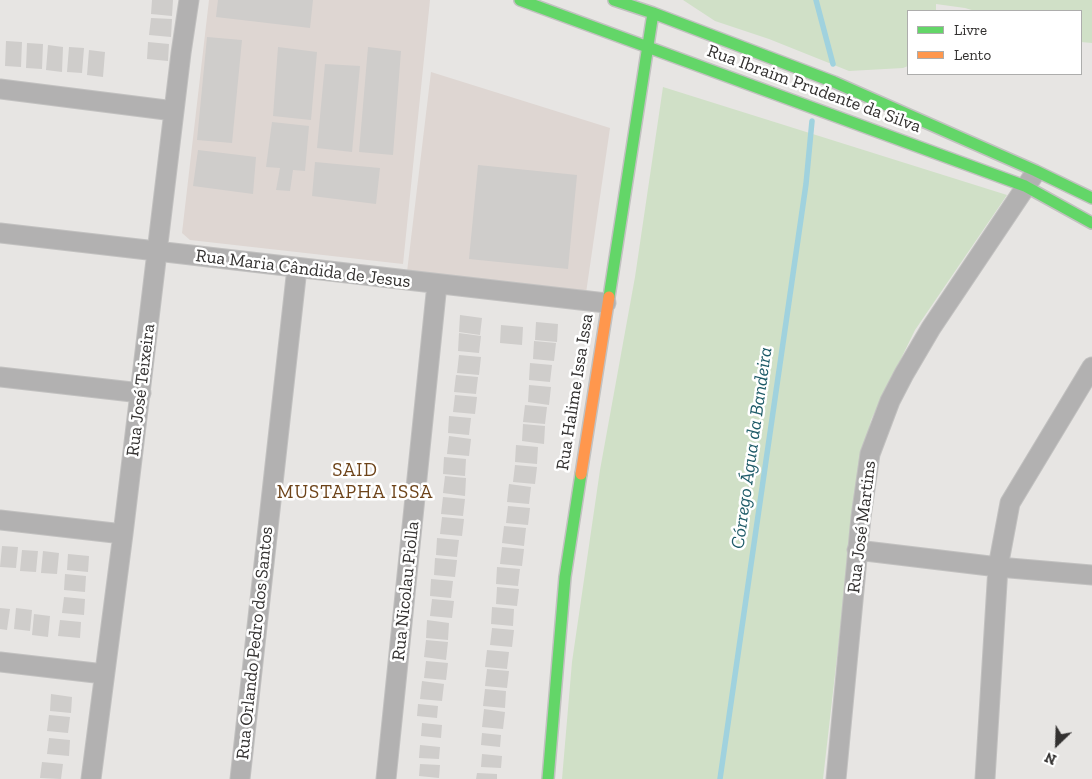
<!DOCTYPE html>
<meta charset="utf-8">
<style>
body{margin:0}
#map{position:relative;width:1092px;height:779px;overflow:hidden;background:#e7e5e3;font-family:"Zilla Slab",serif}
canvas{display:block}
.legend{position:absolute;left:907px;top:10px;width:175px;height:65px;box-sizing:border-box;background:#fff;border:1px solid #adadac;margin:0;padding:6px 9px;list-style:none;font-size:15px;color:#333130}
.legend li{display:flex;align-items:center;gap:10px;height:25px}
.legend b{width:25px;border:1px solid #adadac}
.north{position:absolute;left:1032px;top:719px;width:50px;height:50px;-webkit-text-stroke:4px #fff;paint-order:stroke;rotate:204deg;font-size:14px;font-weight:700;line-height:20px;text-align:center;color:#333130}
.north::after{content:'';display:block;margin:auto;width:18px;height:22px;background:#333130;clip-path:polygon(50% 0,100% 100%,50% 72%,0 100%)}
</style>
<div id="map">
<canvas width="1092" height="779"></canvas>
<ul class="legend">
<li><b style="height:6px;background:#63d668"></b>Livre</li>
<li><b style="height:6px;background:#ff974d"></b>Lento</li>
</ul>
<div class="north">N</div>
</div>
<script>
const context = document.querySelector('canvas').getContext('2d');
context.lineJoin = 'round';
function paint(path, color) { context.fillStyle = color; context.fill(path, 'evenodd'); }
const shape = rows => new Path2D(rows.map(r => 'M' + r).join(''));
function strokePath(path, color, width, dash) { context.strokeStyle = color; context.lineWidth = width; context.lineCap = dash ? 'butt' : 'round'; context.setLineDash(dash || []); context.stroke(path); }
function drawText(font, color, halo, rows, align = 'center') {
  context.font = font + ' "Zilla Slab",serif'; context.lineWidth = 5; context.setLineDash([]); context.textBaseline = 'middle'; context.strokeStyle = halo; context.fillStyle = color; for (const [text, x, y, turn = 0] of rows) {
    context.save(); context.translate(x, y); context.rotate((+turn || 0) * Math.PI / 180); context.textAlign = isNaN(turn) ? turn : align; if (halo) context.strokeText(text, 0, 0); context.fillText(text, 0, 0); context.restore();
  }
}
const built = shape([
 [209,0,430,0,403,264,190,240,182,233],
 [431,72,610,128,586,293,407,272]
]);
const green = shape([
 [683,0,1092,0,1092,43,1081,42,1081,11,975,11,965,8,936,4,936,11,908,11,908,66,903,68,849,71,769,39,715,21],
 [663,87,1007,195,915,330,871,420,857,483,823,779,562,779,572,662,600,470,635,277]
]);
const stream = shape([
 [816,0,833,64],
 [720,779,806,184,812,121]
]);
const building = shape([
 [152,0,173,0,172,16,151,14],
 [218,0,313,0,310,28,216,17],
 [151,18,172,19,171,37,149,35],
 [207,37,242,40,232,143,197,140],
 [6,41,22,42,21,67,5,66],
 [148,42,169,44,168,61,147,59],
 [27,43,43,44,42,69,26,68],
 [48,45,63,47,62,72,46,70],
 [69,47,84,48,82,73,67,72],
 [278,47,317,52,311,120,273,116],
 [368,47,401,51,393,155,359,152],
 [89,50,105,52,103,77,87,75],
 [325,64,360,66,352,152,317,148],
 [272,122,309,126,305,171,293,170,290,191,276,190,280,168,266,167],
 [198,150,256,157,253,194,193,186],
 [315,162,380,168,376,204,312,196],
 [478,165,577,175,568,269,469,259],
 [460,315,482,318,480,335,459,332],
 [536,322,558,324,557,342,535,340],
 [501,325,523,327,522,345,500,343],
 [459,333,481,336,479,353,458,351],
 [534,341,556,343,554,361,533,359],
 [459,355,481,357,479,375,457,373],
 [530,363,552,365,550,382,529,380],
 [456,375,478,377,476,394,454,392],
 [529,385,551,387,549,405,528,402],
 [455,395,477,397,475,414,453,412],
 [525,405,547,407,545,424,523,422],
 [449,416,471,418,469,435,448,433],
 [523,424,545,426,544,444,522,441],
 [449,436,471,439,469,456,447,454],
 [516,445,538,447,537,464,515,462],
 [444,457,466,459,465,476,443,474],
 [515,465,537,467,535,484,513,482],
 [445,476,466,478,465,496,443,493],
 [509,484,531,487,529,504,507,502],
 [443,497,465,499,463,516,441,514],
 [508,506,530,508,528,525,506,523],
 [442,517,464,519,462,536,440,534],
 [504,526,526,528,524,546,502,543],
 [437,538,459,540,457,557,436,555],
 [2,546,18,547,16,568,0,567],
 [502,547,524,549,522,566,500,564],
 [22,550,38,551,36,572,20,571],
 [43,551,59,553,57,574,41,573],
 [68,554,89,556,88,572,67,570],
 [435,558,457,560,455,577,434,575],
 [497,567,520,569,518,586,496,584],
 [65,574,86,576,85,592,64,590],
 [431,579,453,581,451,598,430,596],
 [497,587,519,589,517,606,496,604],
 [64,597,85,599,84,615,62,613],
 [432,599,454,601,452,618,430,616],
 [492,607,514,609,513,626,491,624],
 [0,608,10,609,7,630,0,629],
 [16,608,32,610,30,631,14,629],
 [34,614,50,616,48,637,32,635],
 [60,620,81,622,80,638,58,636],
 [427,620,449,623,448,640,426,638],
 [492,628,514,630,512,647,490,645],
 [426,640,448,642,446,660,424,657],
 [487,650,509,652,507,669,485,667],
 [426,661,448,663,446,680,424,678],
 [487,669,509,671,507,688,485,686],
 [422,681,444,684,442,701,420,699],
 [485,689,506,691,505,708,483,706],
 [51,694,72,697,71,713,50,711],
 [418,704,438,706,437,718,417,716],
 [484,709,505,712,503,729,482,727],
 [49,715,70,717,68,733,47,731],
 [422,723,442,725,441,738,421,736],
 [482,733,501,735,500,747,481,745],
 [49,738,70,740,69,756,47,754],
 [420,745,440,747,439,759,419,758],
 [482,754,502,756,501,768,481,767],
 [42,762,63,764,61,779,40,778],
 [420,764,440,765,439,778,419,776],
 [477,773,497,774,497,779,476,779]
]);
const street = shape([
 [0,89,174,111],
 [0,233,606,303],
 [0,377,141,393],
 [0,520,123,534],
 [857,550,998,567,1092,575],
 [0,662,104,674],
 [91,779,123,534,181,53,189,0],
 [240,779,297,268],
 [386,779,437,284],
 [836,779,861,517,870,454,890,401,904,374,931,328,1033,176],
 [985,779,998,567,1010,503,1092,367]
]);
const fast = shape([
 [520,0,1025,186,1092,223],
 [614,0,653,13,834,82,1036,171,1092,198],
 [609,297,653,13],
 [548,779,565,577,581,474]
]);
const slow = shape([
 [581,474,609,297]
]);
const streetNames = [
 ["Rua Ibraim Prudente da Silva",814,89,20],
 ["Rua Maria Cândida de Jesus",303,269,7],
 ["Rua José Teixeira",141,390,-83],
 ["Rua Halime Issa Issa",575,392,-81],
 ["Rua José Martins",862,527,-83],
 ["Rua Nicolau Piolla",406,591,-84],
 ["Rua Orlando Pedro dos Santos",255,643,-84]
];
const waterNames = [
 ["Córrego Água da Bandeira",752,448,-82]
];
const neighbourhoodNames = [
 ["SAID",355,471],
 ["MUSTAPHA ISSA",355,493]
];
paint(built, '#ded6d2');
paint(green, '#d0e0c7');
strokePath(stream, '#a0d2de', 5.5);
paint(building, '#cfcdcb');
strokePath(street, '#c2c1c0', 21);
strokePath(fast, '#c2c1c0', 14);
strokePath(slow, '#c2c1c0', 14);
strokePath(street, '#b2b1b1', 19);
strokePath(fast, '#63d668', 11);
strokePath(slow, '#ff974d', 11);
drawText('18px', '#333130', '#fff', streetNames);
drawText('italic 19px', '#1e5b68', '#fff', waterNames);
context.letterSpacing = '1px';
drawText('19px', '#6d4319', '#fff', neighbourhoodNames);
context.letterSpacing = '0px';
</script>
